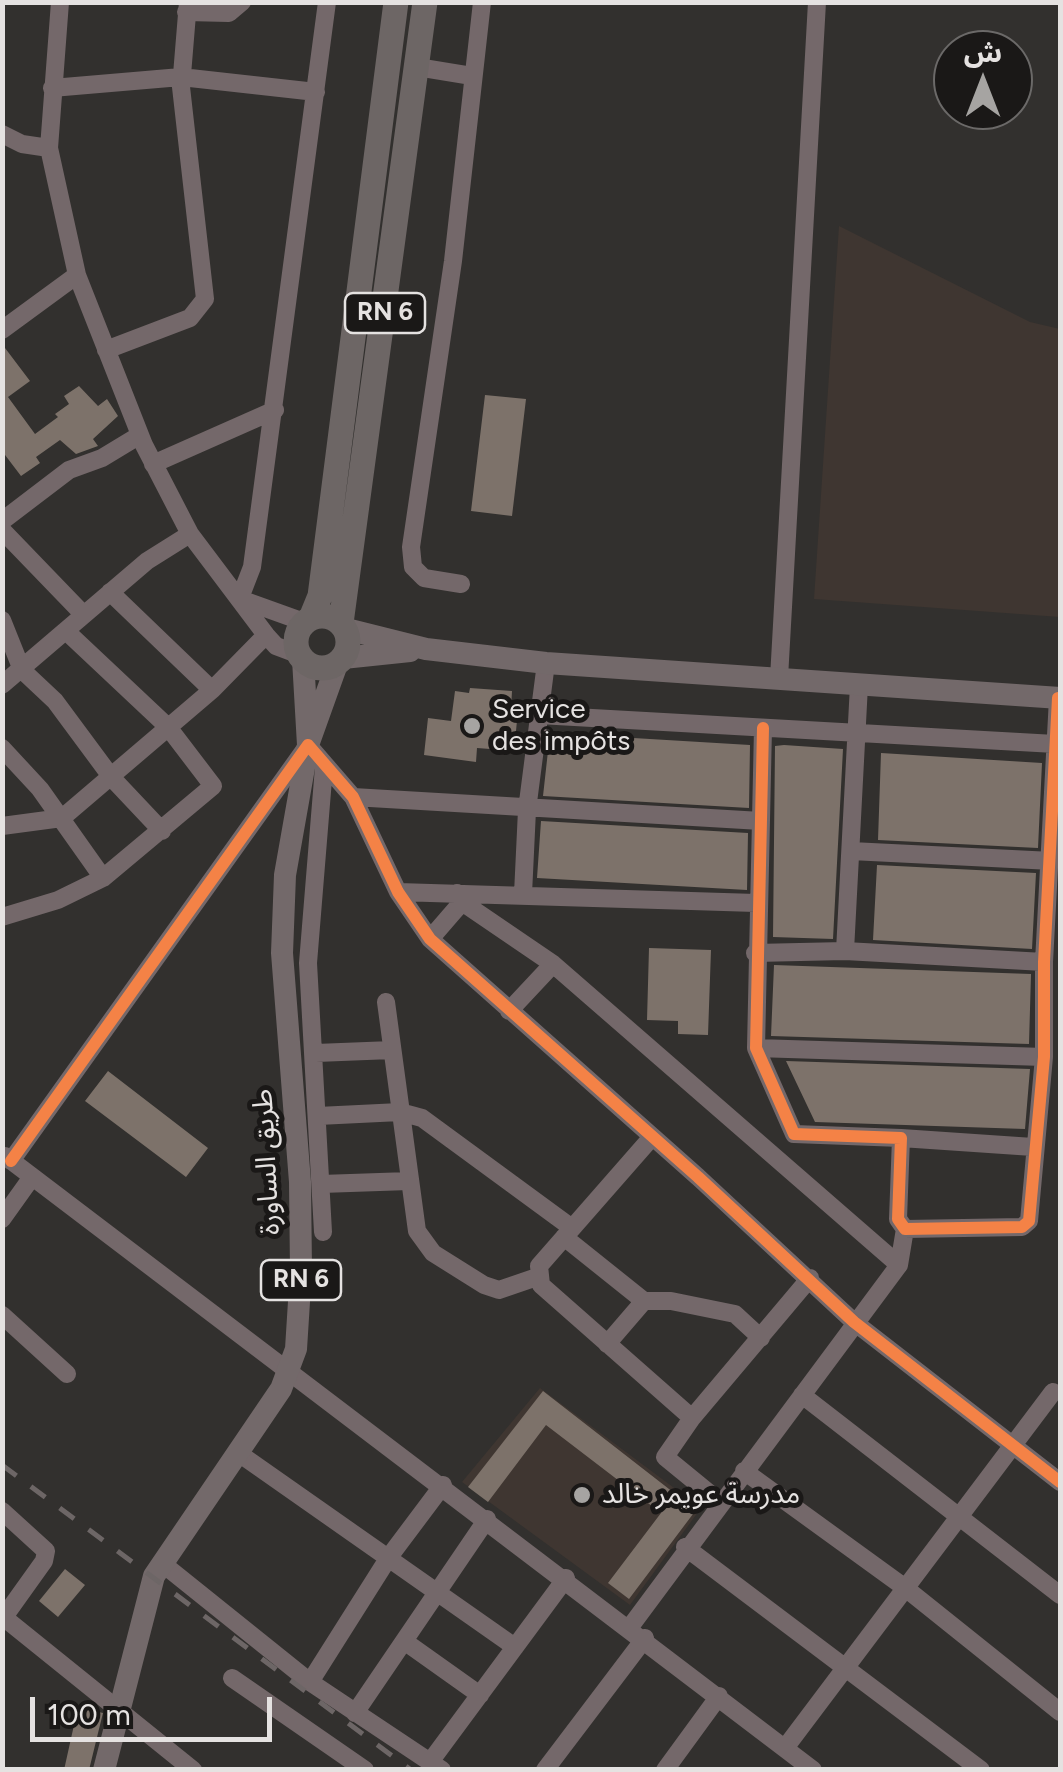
<!DOCTYPE html>
<meta charset="utf-8">
<style>
body{margin:0}
#map{position:relative;width:1063px;height:1772px;overflow:hidden;background:#32302e;font-family:Figtree,"Noto Sans Arabic",sans-serif}
canvas{display:block}
.frame{position:absolute;inset:0;border:5px solid #e5e2e1;pointer-events:none}
.north{position:absolute;left:933px;top:30px;width:100px;height:100px;box-sizing:border-box;background:#1a1817;border:2px solid #6b6968;border-radius:50%;rotate:0deg;font-size:28px;font-weight:700;line-height:40px;text-align:center;color:#e5e2e1}
.north::after{content:'';display:block;margin:auto;width:35px;height:45px;background:#a6a4a2;clip-path:polygon(50% 0,100% 100%,50% 72%,0 100%)}
.scale{position:absolute;left:30px;top:1697px;width:242px;height:45px;box-sizing:border-box;border:5px solid #e5e2e1;border-top:0;padding-left:12px;font-size:30px;line-height:35px;white-space:nowrap;color:#e5e2e1;-webkit-text-stroke:8px #1a1817;paint-order:stroke}
</style>
<div id="map">
<canvas width="1063" height="1772"></canvas>
<div class="frame"></div>
<div class="north">ش</div>
<div class="scale">100 m</div>
</div>
<script>
const context = document.querySelector('canvas').getContext('2d');
context.lineJoin = 'round';
function paint(path, color) { context.fillStyle = color; context.fill(path, 'evenodd'); }
const shape = rows => new Path2D(rows.map(r => 'M' + r).join(''));
function strokePath(path, color, width, dash) { context.strokeStyle = color; context.lineWidth = width; context.lineCap = dash ? 'butt' : 'round'; context.setLineDash(dash || []); context.stroke(path); }
function drawText(font, color, halo, rows, align = 'center') {
  context.font = font + ' Figtree,"Noto Sans Arabic",sans-serif'; context.lineWidth = 10; context.setLineDash([]); context.textBaseline = 'middle'; context.strokeStyle = halo; context.fillStyle = color; for (const [text, x, y, turn = 0] of rows) {
    context.save(); context.translate(x, y); context.rotate((+turn || 0) * Math.PI / 180); context.textAlign = isNaN(turn) ? turn : align; if (halo) context.strokeText(text, 0, 0); context.fillText(text, 0, 0); context.restore();
  }
}
const built = shape([
 [839,226,1030,322,1060,329,1060,617,814,599],
 [540,1388,701,1508,630,1605,462,1482]
]);
const building = shape([
 [2,344,30,381,8,397,35,434,58,417,55,414,69,404,64,396,79,386,98,406,107,399,118,416,93,439,98,446,76,454,60,440,36,457,40,463,21,476,2,451],
 [485,395,526,399,512,516,471,511],
 [470,688,512,691,511,709,518,710,516,731,502,742,491,740,490,749,477,748,476,762,424,755,428,718,451,721,455,691,469,693],
 [550,733,750,745,749,808,543,796],
 [784,745,843,749,833,939,773,937,775,746],
 [881,753,1042,763,1038,848,878,840],
 [541,821,748,833,747,890,537,878],
 [877,865,1036,873,1032,949,873,940],
 [649,948,711,950,708,1035,678,1034,678,1021,647,1020],
 [774,965,1031,974,1029,1044,771,1036],
 [786,1061,1030,1069,1025,1129,815,1122],
 [108,1071,208,1148,186,1177,85,1101],
 [543,1391,696,1510,629,1599,608,1583,661,1513,546,1425,488,1502,468,1487],
 [65,1569,85,1585,58,1617,39,1601],
 [78,1707,103,1713,99,1729,89,1770,64,1770]
]);
const minor = shape([
 [60,2,49,148,77,275,144,445,190,534,266,635,276,646,300,655],
 [186,12,229,13,242,2],
 [417,67,472,76],
 [52,88,181,77,316,92],
 [2,134,22,144,49,148],
 [2,330,77,275],
 [106,350,190,318,205,299,181,87,188,2],
 [153,464,275,410],
 [2,521,69,470,102,458,140,435],
 [2,530,83,614],
 [461,584,424,578,413,567,411,547,453,261,482,2],
 [110,592,212,690],
 [240,598,252,567,327,2],
 [240,599,304,622],
 [2,620,22,670,55,701,112,778,162,831],
 [779,678,817,2],
 [2,685,147,561,190,534],
 [539,715,1055,744],
 [763,728,756,1048,794,1134,901,1138,898,1219,905,1229,1022,1227,1029,1221,1044,1057,1044,962,1058,698],
 [2,748,40,789,103,878],
 [353,797,761,821],
 [2,826,62,818,212,690,266,635],
 [851,851,1052,861],
 [398,892,756,903],
 [457,893,462,902,553,964,899,1265],
 [523,894,527,810,546,663],
 [2,917,58,900,103,878,213,786,168,727,67,632],
 [430,939,462,902],
 [845,951,859,685],
 [755,953,845,951,1044,962],
 [386,1002,417,1231,433,1253,484,1285,499,1290,537,1277],
 [509,1011,553,964],
 [756,1048,1044,1057],
 [316,1053,392,1050],
 [318,1116,400,1112,422,1118,572,1228],
 [652,1137,539,1266,541,1285,692,1418,810,1278],
 [901,1138,1033,1147],
 [5,1156,813,1770],
 [11,1161,308,745,353,797,398,892,430,939,698,1177,854,1322,1060,1482],
 [321,1184,409,1181],
 [2,1219,32,1177],
 [323,1232,308,963,324,767],
 [564,1237,644,1301,671,1301,735,1314,761,1338],
 [2,1315,67,1374],
 [607,1344,644,1301],
 [802,1395,1060,1595],
 [692,1418,665,1457,720,1502],
 [237,1452,515,1647],
 [744,1471,904,1587,1060,1712],
 [2,1511,46,1551,44,1561,4,1617],
 [685,1547,981,1770],
 [163,1564,310,1682,442,1770],
 [2,1616,193,1770],
 [630,1627,899,1265,905,1229],
 [404,1641,480,1695],
 [232,1678,365,1770],
 [310,1682,389,1557,443,1485],
 [355,1713,487,1519],
 [785,1748,1053,1392],
 [430,1762,566,1578],
 [545,1770,645,1638],
 [665,1770,719,1696]
]);
const major = shape([
 [346,629,426,649,546,663,1060,698],
 [343,658,410,651],
 [303,659,308,745],
 [104,1770,154,1576,281,1389,296,1349,301,1270,300,1182,282,953,285,875,308,745,337,664]
]);
const highway = shape([
 '296 642a26 26 0 1 1 52 0a26 26 0 1 1-52 0Z',
 [311,618,320,596,396,2],
 [341,623,425,2]
]);
const rail = shape([
 [2,1465,411,1770]
]);
const cycleway = shape([
 [763,728,756,1048,794,1134,901,1138,898,1219,905,1229,1022,1227,1029,1221,1044,1057,1044,962,1058,698],
 [11,1161,308,745,353,797,398,892,430,939,698,1177,854,1322,1060,1482]
]);
const markers = [
 [472,726,10,"#a6a4a2"],
 [582,1495,10,"#a6a4a2"]
];
const shields = [
 [385,313,80],
 [301,1280,80]
];
const shieldNames = [
 ["RN 6",385,313],
 ["RN 6",301,1280]
];
const poiNames = [
 ["Service",492,710],
 ["des impôts",492,742],
 ["مدرسة عويمر خالد",602,1495]
];
const streetNames = [
 ["طريق الساورة",267,1162,-93]
];
paint(built, '#3f3631');
paint(building, '#7d726a');
strokePath(minor, '#74686a', 18);
strokePath(major, '#73696a', 22);
strokePath(highway, '#6d6665', 25);
strokePath(rail, '#6d6666', 5, [18, 18]);
strokePath(cycleway, '#f48246', 12);
for (const [x, y, r, color] of markers) { const dot = new Path2D(); dot.arc(x, y, r, 0, 2 * Math.PI); context.fillStyle = color; context.fill(dot); strokePath(dot, '#1a1817', 4); }
for (const [x, y, w] of shields) { const box = new Path2D(); box.roundRect(x - w / 2, y - 20, w, 40, 8); context.fillStyle = '#1a1817'; context.fill(box); strokePath(box, '#e5e2e1', 2.5); }
drawText('bold 25px', '#e5e2e1', null, shieldNames);
drawText('28px', '#e5e2e1', '#1a1817', poiNames, 'left');
drawText('28px', '#e5e2e1', '#1a1817', streetNames);
</script>
